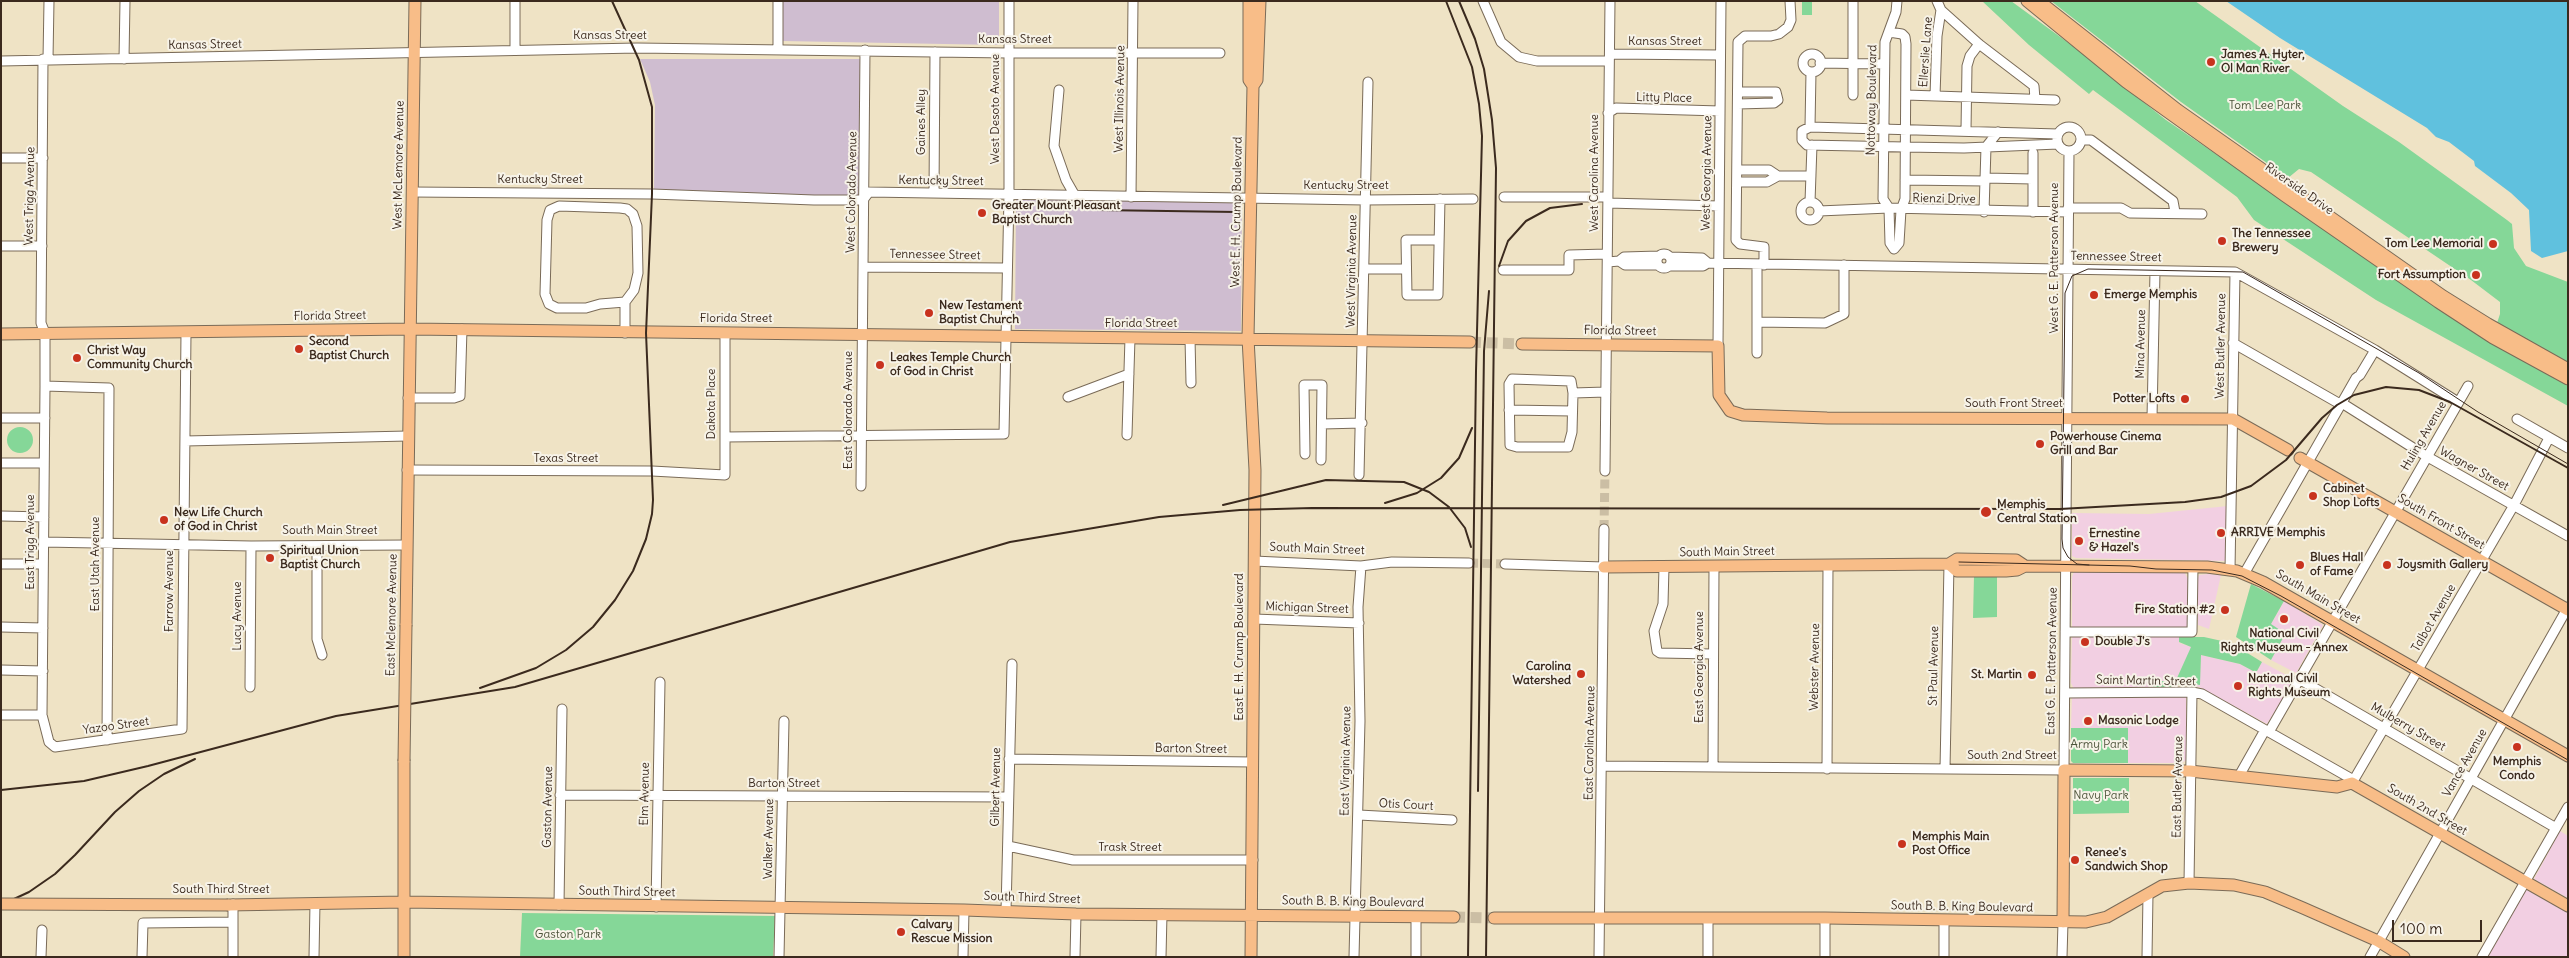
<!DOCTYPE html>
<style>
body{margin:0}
#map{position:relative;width:2569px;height:958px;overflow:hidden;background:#efe3c5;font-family:Delius,sans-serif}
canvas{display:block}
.frame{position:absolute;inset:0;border:2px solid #3b2a1e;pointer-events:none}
.scale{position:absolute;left:2392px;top:920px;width:90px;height:22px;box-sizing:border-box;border:2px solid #3b2a1e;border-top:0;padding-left:6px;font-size:15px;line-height:18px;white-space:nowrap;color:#3b2a1e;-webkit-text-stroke:4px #f7f3e8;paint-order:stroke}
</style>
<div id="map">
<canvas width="2569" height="958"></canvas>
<div class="frame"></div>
<div class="scale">100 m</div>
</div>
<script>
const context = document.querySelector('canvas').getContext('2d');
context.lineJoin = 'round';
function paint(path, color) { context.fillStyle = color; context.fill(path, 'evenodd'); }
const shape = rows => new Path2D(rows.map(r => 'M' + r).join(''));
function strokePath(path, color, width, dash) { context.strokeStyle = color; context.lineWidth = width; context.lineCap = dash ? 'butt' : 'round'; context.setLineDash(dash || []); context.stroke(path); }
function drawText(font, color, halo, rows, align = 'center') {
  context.font = font + ' Delius,sans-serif'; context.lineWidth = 4; context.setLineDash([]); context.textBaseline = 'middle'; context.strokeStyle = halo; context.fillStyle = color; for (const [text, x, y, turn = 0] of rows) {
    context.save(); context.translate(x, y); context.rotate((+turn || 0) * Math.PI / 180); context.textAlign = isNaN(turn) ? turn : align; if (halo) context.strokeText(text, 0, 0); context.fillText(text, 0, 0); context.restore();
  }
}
const built = shape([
 [2228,506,2228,559,2226,561,2076,558,2072,556,2072,513,2149,514],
 [2074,572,2184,572,2188,579,2187,627,2072,627,2072,577],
 [2208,574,2221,575,2209,629,2198,625,2198,578,2199,575],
 [2284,601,2323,625,2296,673,2271,660,2283,638,2271,624],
 [2072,635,2179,637,2179,643,2192,647,2176,680,2158,688,2074,689,2071,683],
 [2201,655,2240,664,2253,671,2257,671,2262,662,2290,677,2292,683,2267,724,2199,687,2181,684,2194,683,2200,674],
 [2072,696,2186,697,2186,760,2182,763,2128,763,2128,728,2071,728],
 [2560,831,2568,836,2568,898,2534,879],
 [2527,890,2568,913,2568,957,2486,957,2524,891]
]);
const industrial = shape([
 [783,1,999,1,999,45,782,41],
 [640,59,863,59,861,198,654,191,655,105,650,82],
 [1016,199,1242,200,1241,331,1015,329]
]);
const green = shape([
 [1802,1,1812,1,1812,15,1802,15],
 [1982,1,2011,1,2074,47,2166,120,2494,344,2568,386,2568,406,2376,300,2254,220,2237,197,2093,90,2089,94,2029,45],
 [2051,1,2195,1,2343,106,2399,142,2507,220,2512,224,2514,248,2526,266,2568,282,2568,363,2497,323,2500,314,2500,302,2471,280,2311,172,2299,169,2288,178,2181,102],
 '7 440a13 13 0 1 1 26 0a13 13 0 1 1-26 0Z',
 [1974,576,1997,576,1997,617,1973,618],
 [2251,584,2284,601,2271,624,2280,630,2279,635,2283,638,2271,660,2236,637],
 [2179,637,2204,637,2231,643,2262,662,2257,671,2253,671,2240,664,2201,655,2200,685,2186,683,2166,688,2153,687,2152,681,2173,681,2177,678,2191,647,2179,642],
 [2071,728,2128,728,2128,763,2073,763,2071,761],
 [2073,778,2129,778,2129,813,2073,814],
 [522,913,775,916,773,957,520,957]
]);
const water = shape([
 [2226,1,2568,1,2568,251,2542,258,2531,251,2529,210,2511,193,2475,166,2474,161,2449,142,2436,137,2427,128,2280,38]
]);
const minorTunnel = shape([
 [1604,529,1605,471],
 [1469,563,1505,564]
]);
const majorTunnel = shape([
 [1470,342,1522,344],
 [1454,917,1494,918]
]);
const minor = shape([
 [1483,1,1501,42,1519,57,1537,61,1609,61],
 [1853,1,1853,95],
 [1937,1,1941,10,1979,44,2034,86,2035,99],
 [1889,32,1902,34,1905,37,1906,44,1905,199,1901,210,1899,243,1894,249,1890,243,1889,208,1883,199,1885,42,1896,12,1897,1],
 [515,49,515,1],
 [778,50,778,1],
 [1610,54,1720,55],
 '1803 63a9 9 0 1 1 18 0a9 9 0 1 1-18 0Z',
 [43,59,41,323,45,333,45,386,42,715,49,742,55,747,182,729,186,333],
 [48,59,49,1],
 [124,59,125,1],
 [1,61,637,48,1008,53,1220,53],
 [1820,63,1884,64],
 [1059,90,1054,146,1066,180,1074,194],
 [1738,92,1776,92,1778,100,1774,103,1738,104],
 [1906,95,2055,100],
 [1935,96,1937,36,1941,10],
 [1608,113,1616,108,1720,111],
 [1810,127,1811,72],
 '2057 139a12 12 0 1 1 24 0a12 12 0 1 1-24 0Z',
 [1966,130,1967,66,1970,56,1979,44],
 [2058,134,1810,127,1802,131,1802,140,1807,145,1905,147,1964,148,2058,144],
 [2081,140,2091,140,2173,201,2175,212],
 [1,158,43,158],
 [1737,170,1769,170,1778,176,1811,176],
 [1985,178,2033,179],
 [1905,180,1985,181],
 [1737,182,1767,182,1778,176],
 [412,192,652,194,814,200,863,200,869,192,1365,200,1473,199],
 [934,193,935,52],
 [1131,197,1133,1],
 [1504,197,1608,197],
 [1810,202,1812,145],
 '1801 211a9 9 0 1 1 18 0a9 9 0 1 1-18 0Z',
 [1608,203,1719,206],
 [2068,208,2121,208,2130,213,2202,214],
 [1819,211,1889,208,2068,212],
 [1984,212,1986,147,1998,132],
 [2033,212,2033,153],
 [1439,240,1406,240,1407,295,1438,295,1440,199],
 [1,246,42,246],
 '1657 261a7 7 0 1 1 14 0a7 7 0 1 1-14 0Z',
 [1671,257,1702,258,1708,263],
 [1619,261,1624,257,1659,256],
 [1608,262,1619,261,1625,265,1658,265],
 [1757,265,1757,353],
 [1764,265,1764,247,1740,244,1736,240,1738,42,1745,36,1771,36,1779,34,1788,27,1791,20,1790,1],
 [1669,266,1703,266,1708,263,2235,272,2375,350,2458,402],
 [864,267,1006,268],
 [1364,269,1405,269],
 [1503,270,1569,270,1569,255,1607,254],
 [625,302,600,304,586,308,557,308,549,304,545,294,547,220,550,210,559,206,620,208,627,209,633,214,637,226,638,273,634,290,625,302,625,333],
 [1757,322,1825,323,1844,314,1844,265],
 [1190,338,1191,383],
 [2233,343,2340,404],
 [1718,346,1721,1],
 [1512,379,1571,381,1573,393,1572,432,1568,447,1517,447,1510,445,1509,384,1512,379],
 [45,386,109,388,107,740],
 [1573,393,1606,392],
 [1068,397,1129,374],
 [408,398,454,398,460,396,462,329],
 [2345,405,2426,456,2568,536],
 [1509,410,1572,411],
 [1,418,45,418],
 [2152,418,2155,271],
 [2517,419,2568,448],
 [1322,424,1362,423],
 [1127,435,1130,338],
 [725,437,1004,434,1009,195,1009,1],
 [185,441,408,436],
 [1305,454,1304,385,1322,385,1321,460],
 [1,463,44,463],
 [407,470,652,471,725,475,725,333],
 [1605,471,1610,1],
 [1359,475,1368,82],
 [861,486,865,50],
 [1,516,44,517],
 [44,542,251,546,407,545],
 [317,546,317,639,322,655],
 [1254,561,1361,566,1392,562,1469,563],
 [1,564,43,564],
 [1505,564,1604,567],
 [1664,567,1663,604,1654,631,1657,651,1660,653,1713,654],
 [2230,570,2235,272],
 [2244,574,2356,378,2360,375,2375,350],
 [1254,619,1359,623],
 [1,627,43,628],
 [2065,632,2192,632,2193,567],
 [1,670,43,671],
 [2299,679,2556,828],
 [250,687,251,546],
 [2065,693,2192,692,2202,694,2350,778,2352,783,2514,505,2549,438],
 [1,715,42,715],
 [2269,732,2468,386],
 [1009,759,1253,762],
 [1602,766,2064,770,2069,151],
 [1713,767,1714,567],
 [1827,769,1828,565],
 [1945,769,1949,564],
 [2239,776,2265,730],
 [560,795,1008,797],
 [1359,815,1452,820],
 [1008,846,1073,860,1253,860],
 [2189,883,2192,692],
 [559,905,562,709],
 [656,907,660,682],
 [1006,911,1012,664],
 [1416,917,1416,957],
 [41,957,42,930],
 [142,957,143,923,233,922],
 [233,957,233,904],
 [314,957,315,903],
 [779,957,784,721],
 [963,957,964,910],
 [1075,957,1076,914],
 [1161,957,1162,914],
 [1354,957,1360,721,1358,607,1361,566],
 [1599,957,1604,529],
 [1708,957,1708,919],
 [1825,957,1825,918],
 [1944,957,1944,921],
 [2062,957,2063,922],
 [2147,957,2148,894],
 [2370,957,2568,607],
 [2482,957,2568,807]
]);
const major = shape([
 [1249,1,1249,80,1253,86],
 [2027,1,2126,82,2285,196,2438,302,2493,338,2568,379],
 [2039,1,2178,110,2443,296,2488,324,2568,369],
 [1,334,410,329,1470,342],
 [1522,344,1718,346,1719,395,1730,411,1743,415,1827,418,2233,419,2288,450],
 [2300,458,2568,610],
 [1949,564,1957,571,2006,571,2017,570,2025,566,2207,567,2237,571,2263,582,2568,756],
 [1604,567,1949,564,1957,559,2016,560,2025,566],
 [406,625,415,1],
 [228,905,404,902,964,910,1076,914,1454,917],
 [1494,918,1825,918,2086,922,2107,917,2162,886,2189,883,2234,885,2265,892,2303,908,2378,941,2404,957],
 [2063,922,2064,770,2190,771,2337,787,2352,783,2568,906],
 [404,957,404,761],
 [1251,957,1255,470,1248,338,1253,86,1257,80,1260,1]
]);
const tram = shape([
 [1959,562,2130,566,2156,569,2212,570,2242,576,2281,596,2568,760],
 [2089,565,2077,564,2068,557,2063,548,2062,539,2065,293,2072,276,2088,269,2243,272,2419,373,2478,412,2568,464]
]);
const rail = shape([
 [1446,1,1472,67,1479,104,1482,136,1476,371,1468,957],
 [1459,1,1475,39,1484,69,1492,120,1496,168,1486,957],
 [1044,201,1097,210,1237,212],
 [1499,266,1508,241,1526,221,1550,208,1582,204],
 [1385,503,1417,493,1441,478,1459,458,1472,428],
 [1223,505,1326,480,1404,482,1429,492,1449,507,1465,528,1471,547],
 [480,688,536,668,566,650,593,627,615,600,633,571,646,539,652,514,653,500,646,333,652,194,652,107,639,60,612,1],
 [1,790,84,781,148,766,336,716,515,687,1010,542,1159,517,1240,510,1312,508,2060,509,2185,502,2221,497,2251,486,2286,460,2322,418,2337,405,2354,395,2386,387,2419,390,2450,402,2568,468],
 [1478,791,1484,351,1489,291],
 [1,905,29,892,55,874,75,855,115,812,139,791,164,774,195,759]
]);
const majorBridge = shape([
 [404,761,406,625],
 [1,904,228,905]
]);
const markers = [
 [2211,62,5,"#c8321e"],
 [982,213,5,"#c8321e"],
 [2222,241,5,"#c8321e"],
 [2493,244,5,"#c8321e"],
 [2476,275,5,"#c8321e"],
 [2094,295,5,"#c8321e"],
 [929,313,5,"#c8321e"],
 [299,349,5,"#c8321e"],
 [77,358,5,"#c8321e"],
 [880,365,5,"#c8321e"],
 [2185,399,5,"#c8321e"],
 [2040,444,5,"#c8321e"],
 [2313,496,5,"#c8321e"],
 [1986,512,6,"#c8321e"],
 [164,520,5,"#c8321e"],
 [2221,533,5,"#c8321e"],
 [2079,541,5,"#c8321e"],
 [270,558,5,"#c8321e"],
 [2300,565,5,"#c8321e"],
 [2387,565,5,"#c8321e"],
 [2225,610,5,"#c8321e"],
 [2284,619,5,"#c8321e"],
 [2085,642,5,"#c8321e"],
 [1581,674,5,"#c8321e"],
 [2032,675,5,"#c8321e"],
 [2238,686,5,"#c8321e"],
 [2088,721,5,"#c8321e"],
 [2517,747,5,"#c8321e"],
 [1902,844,5,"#c8321e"],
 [2075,860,5,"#c8321e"],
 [901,932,5,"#c8321e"]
];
const streetNames = [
 ["Kansas Street",610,36],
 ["Kansas Street",1015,40],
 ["Kansas Street",1665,42],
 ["Kansas Street",205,45,-1],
 ["Ellerslie Lane",1926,52,-86],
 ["Litty Place",1664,98,1],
 ["West Illinois Avenue",1120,99,-89],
 ["Nottoway Boulevard",1872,100,-89],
 ["West Desoto Avenue",996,109,-90],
 ["Gaines Alley",922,122,-90],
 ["West McLemore Avenue",399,165,-89],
 ["West Carolina Avenue",1595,173,-90],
 ["West Georgia Avenue",1707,173,-89],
 ["Kentucky Street",540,180],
 ["Kentucky Street",941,181,1],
 ["Kentucky Street",1346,186],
 ["Riverside Drive",2299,189,35],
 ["West Colorado Avenue",852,192,-89],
 ["West Trigg Avenue",30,196,-89],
 ["Rienzi Drive",1944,199,1],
 ["West E. H. Crump Boulevard",1237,212,-89],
 ["Tennessee Street",935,255,1],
 ["Tennessee Street",2116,257,1],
 ["West G. E. Patterson Avenue",2055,258,-90],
 ["West Virginia Avenue",1352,271,-89],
 ["Florida Street",330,316,-1],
 ["Florida Street",736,319],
 ["Florida Street",1141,324],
 ["Florida Street",1620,331,1],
 ["Mina Avenue",2141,344,-89],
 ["West Butler Avenue",2221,346,-89],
 ["Dakota Place",712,404,-90],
 ["South Front Street",2014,404],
 ["East Colorado Avenue",849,410,-90],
 ["Huling Avenue",2424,436,-60],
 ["Texas Street",566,459],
 ["Wagner Street",2474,469,29],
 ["South Front Street",2441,522,30],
 ["South Main Street",330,531],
 ["East Trigg Avenue",31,542,-90],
 ["South Main Street",1317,549,2],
 ["South Main Street",1727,552,-1],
 ["East Utah Avenue",96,564,-90],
 ["Farrow Avenue",170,591,-90],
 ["South Main Street",2318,597,30],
 ["Michigan Street",1307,608,2],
 ["East Mclemore Avenue",392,615,-89],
 ["Lucy Avenue",238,616,-90],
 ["Talbot Avenue",2434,618,-60],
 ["East E. H. Crump Boulevard",1240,647,-90],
 ["East G. E. Patterson Avenue",2052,661,-89],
 ["St Paul Avenue",1934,666,-89],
 ["East Georgia Avenue",1700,667,-90],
 ["Webster Avenue",1815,667,-89],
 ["Saint Martin Street",2146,681,1],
 ["Yazoo Street",116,726,-8],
 ["Mulberry Street",2408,727,30],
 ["East Carolina Avenue",1590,743,-89],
 ["Barton Street",1191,749,1],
 ["South 2nd Street",2012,756],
 ["East Virginia Avenue",1346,761,-89],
 ["Vance Avenue",2465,763,-60],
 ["Barton Street",784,784],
 ["Gilbert Avenue",996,787,-89],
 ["East Butler Avenue",2178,787,-89],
 ["Elm Avenue",645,794,-89],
 ["Otis Court",1406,805,3],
 ["Gaston Avenue",548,807,-89],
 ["South 2nd Street",2427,810,30],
 ["Walker Avenue",769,839,-89],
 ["Trask Street",1130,848],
 ["South Third Street",221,890],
 ["South Third Street",627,892,1],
 ["South Third Street",1032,898,2],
 ["South B. B. King Boulevard",1353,902,1],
 ["South B. B. King Boulevard",1962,907,1]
];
const poiNames = [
 ["James A. Hyter,",2221,55],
 ["Ol Man River",2221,69],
 ["Greater Mount Pleasant",992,206],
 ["Baptist Church",992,220],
 ["The Tennessee",2232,234],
 ["Brewery",2232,248],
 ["Tom Lee Memorial",2483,244,"right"],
 ["Fort Assumption",2466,275,"right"],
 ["Emerge Memphis",2104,295],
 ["New Testament",939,306],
 ["Baptist Church",939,320],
 ["Second",309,342],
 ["Baptist Church",309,356],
 ["Christ Way",87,351],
 ["Community Church",87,365],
 ["Leakes Temple Church",890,358],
 ["of God in Christ",890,372],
 ["Potter Lofts",2175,399,"right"],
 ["Powerhouse Cinema",2050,437],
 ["Grill and Bar",2050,451],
 ["Cabinet",2323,489],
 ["Shop Lofts",2323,503],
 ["Memphis",1997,505],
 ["Central Station",1997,519],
 ["New Life Church",174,513],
 ["of God in Christ",174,527],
 ["ARRIVE Memphis",2231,533],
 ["Ernestine",2089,534],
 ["& Hazel's",2089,548],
 ["Spiritual Union",280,551],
 ["Baptist Church",280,565],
 ["Blues Hall",2310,558],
 ["of Fame",2310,572],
 ["Joysmith Gallery",2397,565],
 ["Fire Station #2",2215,610,"right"],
 ["National Civil",2284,634,"center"],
 ["Rights Museum - Annex",2284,648,"center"],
 ["Double J's",2095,642],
 ["Carolina",1571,667,"right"],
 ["Watershed",1571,681,"right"],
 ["St. Martin",2022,675,"right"],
 ["National Civil",2248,679],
 ["Rights Museum",2248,693],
 ["Masonic Lodge",2098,721],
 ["Memphis",2517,762,"center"],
 ["Condo",2517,776,"center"],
 ["Memphis Main",1912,837],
 ["Post Office",1912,851],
 ["Renee's",2085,853],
 ["Sandwich Shop",2085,867],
 ["Calvary",911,925],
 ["Rescue Mission",911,939]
];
const parkNames = [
 ["Tom Lee Park",2265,106],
 ["Army Park",2099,745],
 ["Navy Park",2101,796],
 ["Gaston Park",568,935]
];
paint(built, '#f2cfe2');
paint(industrial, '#cfbdd0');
paint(green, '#85d798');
paint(water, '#60c1de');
strokePath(minorTunnel, '#cbbea4', 9, [9, 4.5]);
strokePath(majorTunnel, '#cbbea4', 11, [11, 5.5]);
strokePath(minor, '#7a6b58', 11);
strokePath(major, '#7a6b58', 13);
strokePath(minor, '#fff', 9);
strokePath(major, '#f8bd88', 11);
strokePath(tram, '#3b2a1e', 1);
strokePath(rail, '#3b2a1e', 2);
strokePath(majorBridge, '#7a6b58', 13, []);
strokePath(majorBridge, '#f8bd88', 11);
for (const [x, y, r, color] of markers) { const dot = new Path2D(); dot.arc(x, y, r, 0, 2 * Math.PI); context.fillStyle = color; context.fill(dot); strokePath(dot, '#f7f3e8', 2); }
drawText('12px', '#3b2a1e', '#f7f3e8', streetNames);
drawText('bold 12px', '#3b2a1e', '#f7f3e8', poiNames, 'left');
drawText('12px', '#4e553c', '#f7f3e8', parkNames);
</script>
